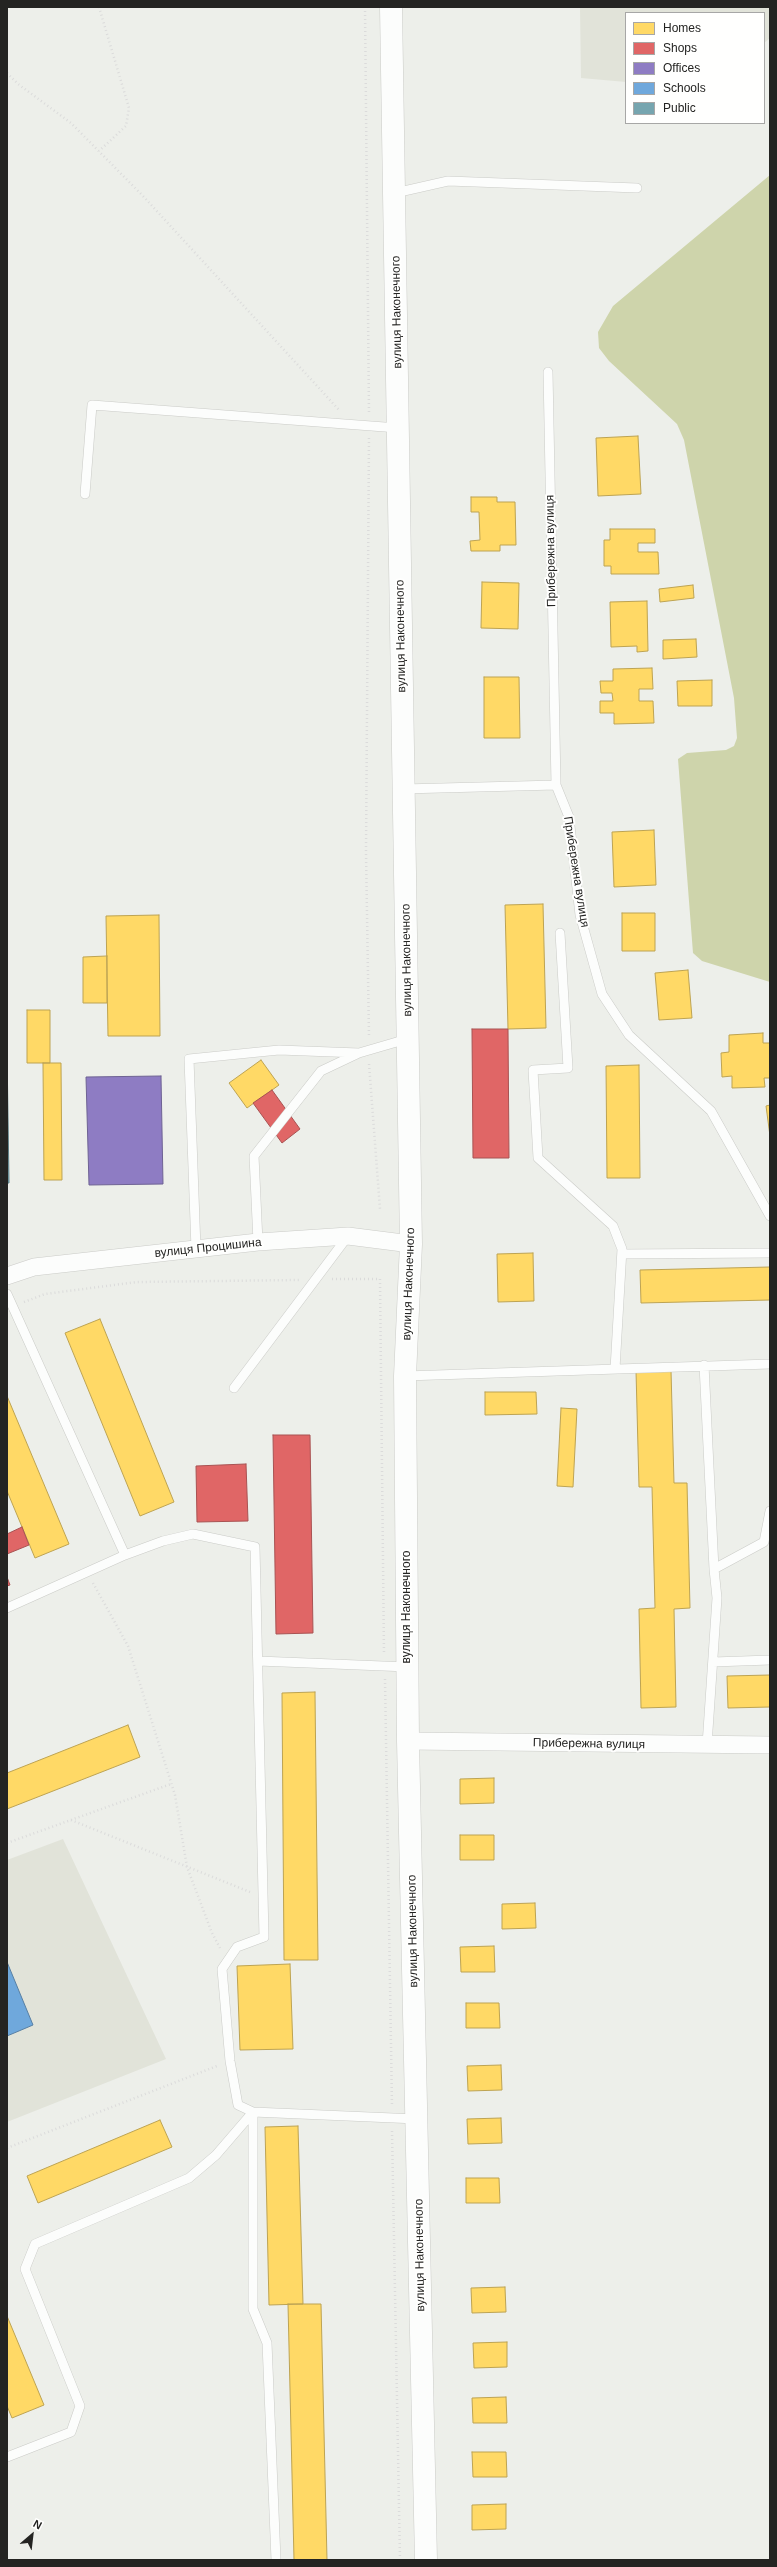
<!DOCTYPE html>
<meta charset="utf-8">
<style>
body{margin:0}
#map{position:relative;width:777px;height:2567px;overflow:hidden;background:#edefea;font-family:Helvetica,sans-serif}
canvas{display:block}
.frame{position:absolute;inset:0;border:8px solid #242422;pointer-events:none}
.legend{position:absolute;left:625px;top:12px;width:140px;height:112px;box-sizing:border-box;background:#fffffe;border:1px solid #a7a7a6;margin:0;padding:5px 7px;list-style:none;font-size:12px;color:#242422}
.legend li{display:flex;align-items:center;gap:8px;height:20px}
.legend b{width:20px;border:1px solid #a7a7a6}
.north{position:absolute;left:12px;top:2515px;width:40px;height:40px;-webkit-text-stroke:3px #fffffe;paint-order:stroke;rotate:28deg;font-size:11px;font-weight:700;line-height:16px;text-align:center;color:#242422}
.north::after{content:'';display:block;margin:auto;width:14px;height:18px;background:#242422;clip-path:polygon(50% 0,100% 100%,50% 72%,0 100%)}
</style>
<div id="map">
<canvas width="777" height="2567"></canvas>
<div class="frame"></div>
<ul class="legend">
<li><b style="height:11px;background:#ffd966"></b>Homes</li>
<li><b style="height:11px;background:#e06666"></b>Shops</li>
<li><b style="height:11px;background:#8e7cc3"></b>Offices</li>
<li><b style="height:11px;background:#6fa8dc"></b>Schools</li>
<li><b style="height:11px;background:#76a5af"></b>Public</li>
</ul>
<div class="north">N</div>
</div>
<script>
const context = document.querySelector('canvas').getContext('2d');
context.lineJoin = 'round';
function paint(path, color) { context.fillStyle = color; context.fill(path, 'evenodd'); }
const shape = rows => new Path2D(rows.map(r => 'M' + r).join(''));
function strokePath(path, color, width, dash) { context.strokeStyle = color; context.lineWidth = width; context.lineCap = dash ? 'butt' : 'round'; context.setLineDash(dash || []); context.stroke(path); }
function drawText(font, color, halo, rows, align = 'center') {
  context.font = font + ' Helvetica,sans-serif'; context.lineWidth = 4; context.setLineDash([]); context.textBaseline = 'middle'; context.strokeStyle = halo; context.fillStyle = color; for (const [text, x, y, turn = 0] of rows) {
    context.save(); context.translate(x, y); context.rotate((+turn || 0) * Math.PI / 180); context.textAlign = isNaN(turn) ? turn : align; if (halo) context.strokeText(text, 0, 0); context.fillText(text, 0, 0); context.restore();
  }
}
const built = shape([
 [580,7,770,7,770,38,764,43,764,13,626,13,626,82,581,78],
 [63,1839,166,2059,7,2122,7,1860]
]);
const forest = shape([
 [770,175,770,982,702,961,693,953,678,759,687,753,726,750,734,746,737,738,734,698,684,440,677,424,609,361,599,348,598,332,613,306]
]);
const homes = shape([
 [638,436,641,494,598,496,596,438,638,436],
 [471,497,497,497,497,502,515,502,516,545,500,545,500,551,471,551,470,541,480,540,479,512,471,512,471,497],
 [610,529,655,529,655,543,638,543,638,552,658,552,659,574,611,574,611,566,604,566,604,540,610,540,610,529],
 [482,582,519,583,518,629,481,628,482,582],
 [693,585,694,598,660,602,659,589,693,585],
 [647,601,648,651,637,652,637,646,611,647,610,602,647,601],
 [696,639,697,657,663,659,663,640,696,639],
 [652,668,653,689,639,689,639,701,653,701,654,723,614,724,614,713,600,713,600,701,613,701,612,693,601,693,600,681,613,681,613,669,652,668],
 [484,677,519,677,520,738,484,738,484,677],
 [712,680,712,706,678,706,677,681,712,680],
 [654,830,656,885,614,887,612,832,654,830],
 [543,904,546,1028,508,1029,505,905,543,904],
 [622,913,655,913,655,951,622,951,622,913],
 [159,915,160,1036,108,1036,106,916,159,915],
 [107,956,107,1003,83,1003,83,957,107,956],
 [688,970,692,1018,659,1020,655,973,688,970],
 [27,1010,50,1010,50,1063,27,1063,27,1010],
 [763,1033,763,1043,770,1043,770,1078,764,1078,765,1087,732,1088,732,1076,722,1077,721,1053,729,1052,729,1035,763,1033],
 [261,1060,279,1085,247,1108,229,1083,261,1060],
 [43,1063,61,1063,62,1180,44,1180,43,1063],
 [639,1065,640,1178,607,1178,606,1066,639,1065],
 [770,1105,770,1136,766,1106,770,1105],
 [533,1253,534,1301,498,1302,497,1254,533,1253],
 [770,1267,770,1300,641,1303,640,1270,770,1267],
 [100,1319,174,1502,140,1516,65,1333,100,1319],
 [671,1370,674,1483,687,1483,690,1608,674,1609,676,1707,641,1708,639,1609,655,1608,652,1487,639,1487,636,1371,671,1370],
 [485,1392,536,1392,537,1414,485,1415,485,1392],
 [7,1396,69,1544,35,1558,7,1491,7,1396],
 [561,1408,577,1409,573,1487,557,1486,561,1408],
 [770,1675,770,1707,728,1708,727,1676,770,1675],
 [315,1692,318,1960,284,1960,282,1693,315,1692],
 [128,1725,140,1757,7,1809,7,1773,128,1725],
 [494,1778,494,1803,460,1804,460,1779,494,1778],
 [460,1835,494,1835,494,1860,460,1860,460,1835],
 [535,1903,536,1928,502,1929,502,1904,535,1903],
 [494,1946,495,1972,461,1972,460,1947,494,1946],
 [290,1964,293,2049,240,2050,237,1966,290,1964],
 [466,2003,499,2003,500,2028,466,2028,466,2003],
 [501,2065,502,2090,468,2091,467,2066,501,2065],
 [501,2118,502,2143,468,2144,467,2119,501,2118],
 [160,2120,172,2147,38,2203,27,2176,160,2120],
 [298,2126,303,2304,269,2305,265,2127,298,2126],
 [466,2178,499,2178,500,2203,466,2203,466,2178],
 [505,2287,506,2312,472,2313,471,2288,505,2287],
 [288,2304,321,2304,327,2560,294,2560,288,2304],
 [7,2316,44,2405,12,2418,7,2406,7,2316],
 [507,2342,507,2367,474,2368,473,2343,507,2342],
 [506,2397,507,2423,473,2423,472,2398,506,2397],
 [472,2452,506,2452,507,2477,473,2477,472,2452],
 [506,2504,506,2529,472,2530,472,2505,506,2504]
]);
const shops = shape([
 [472,1029,508,1029,509,1158,473,1158,472,1029],
 [272,1090,300,1129,282,1143,253,1103,272,1090],
 [273,1435,310,1435,313,1633,276,1634,273,1435],
 [246,1464,248,1521,197,1522,196,1466,246,1464],
 [22,1527,29,1545,7,1554,7,1534,22,1527],
 [7,1577,10,1585,7,1586,7,1577]
]);
const offices = shape([
 [161,1076,163,1184,89,1185,86,1077,161,1076]
]);
const schools = shape([
 [7,1962,33,2025,7,2036,7,1962]
]);
const public = shape([
 [7,1050,9,1183,7,1183,7,1050]
]);
const path = shape([
 [99,7,129,108,126,126,99,151],
 [365,7,369,413],
 [7,73,18,84,71,123,143,196,340,411],
 [369,438,366,852,369,1037],
 [369,1064,380,1209],
 [332,1279,380,1279,384,1654],
 [24,1302,45,1294,137,1282,299,1280],
 [93,1583,128,1646,175,1795,187,1867,212,1933,220,1948],
 [385,1679,392,2106],
 [71,1820,250,1892],
 [7,1843,171,1784],
 [392,2131,400,2560],
 [7,2148,217,2066]
]);
const service = shape([
 [395,193,448,181,637,188],
 [548,372,556,785,569,817,580,915,602,994,629,1035,711,1111,770,1216],
 [85,494,92,405,398,428],
 [403,789,556,785],
 [560,933,568,1068,533,1070,538,1158,613,1226,622,1249,615,1369],
 [258,1242,254,1156,321,1071,359,1053,407,1039],
 [196,1249,189,1059,279,1050,359,1053],
 [622,1254,770,1253],
 [7,1294,125,1555],
 [704,1365,714,1569],
 [405,1376,770,1364],
 [234,1388,348,1236],
 [7,1608,125,1555,163,1541,193,1534,255,1547,264,1937,237,1947,222,1969,230,2061,238,2105,253,2112,253,2309,267,2343,276,2560],
 [258,1661,408,1667],
 [713,1662,770,1660],
 [707,1745,717,1598,714,1569,764,1542,770,1511],
 [7,2457,71,2432,80,2406,25,2269,35,2244,189,2178,216,2155,253,2112,417,2119]
]);
const minor = shape([
 [7,1276,34,1267,258,1242,348,1236,411,1244],
 [408,1741,770,1745]
]);
const tertiary = shape([
 [391,7,411,1244,405,1376,408,1741,426,2560]
]);
const streetNames = [
 ["вулиця Наконечного",397,312,-91],
 ["Прибережна вулиця",551,551,-91],
 ["вулиця Наконечного",401,636,-91],
 ["Прибережна вулиця",576,872,81],
 ["вулиця Наконечного",407,960,-91],
 ["вулиця Процишина",208,1248,-6],
 ["вулиця Наконечного",409,1284,-88],
 ["вулиця Наконечного",407,1607,-90],
 ["Прибережна вулиця",589,1744,1],
 ["вулиця Наконечного",413,1931,-91],
 ["вулиця Наконечного",420,2255,-91]
];
paint(built, '#e1e3d9');
paint(forest, '#ced4ab');
paint(homes, '#ffd966');
strokePath(homes, '#bda352', 1);
paint(shops, '#e06666');
strokePath(shops, '#a85252', 1);
paint(offices, '#8e7cc3');
strokePath(offices, '#6e6293', 1);
paint(schools, '#6fa8dc');
strokePath(schools, '#5880a4', 1);
paint(public, '#76a5af');
strokePath(public, '#5d7e85', 1);
strokePath(service, '#cacbc7', 10);
strokePath(minor, '#cacbc7', 18);
strokePath(tertiary, '#cacbc7', 23);
strokePath(path, '#dbdbdb', 2.5, [1, 3]);
strokePath(service, '#fcfdfc', 9);
strokePath(minor, '#fcfdfc', 17);
strokePath(tertiary, '#fcfdfc', 22);
drawText('12px', '#242422', '#fffffe', streetNames);
</script>
